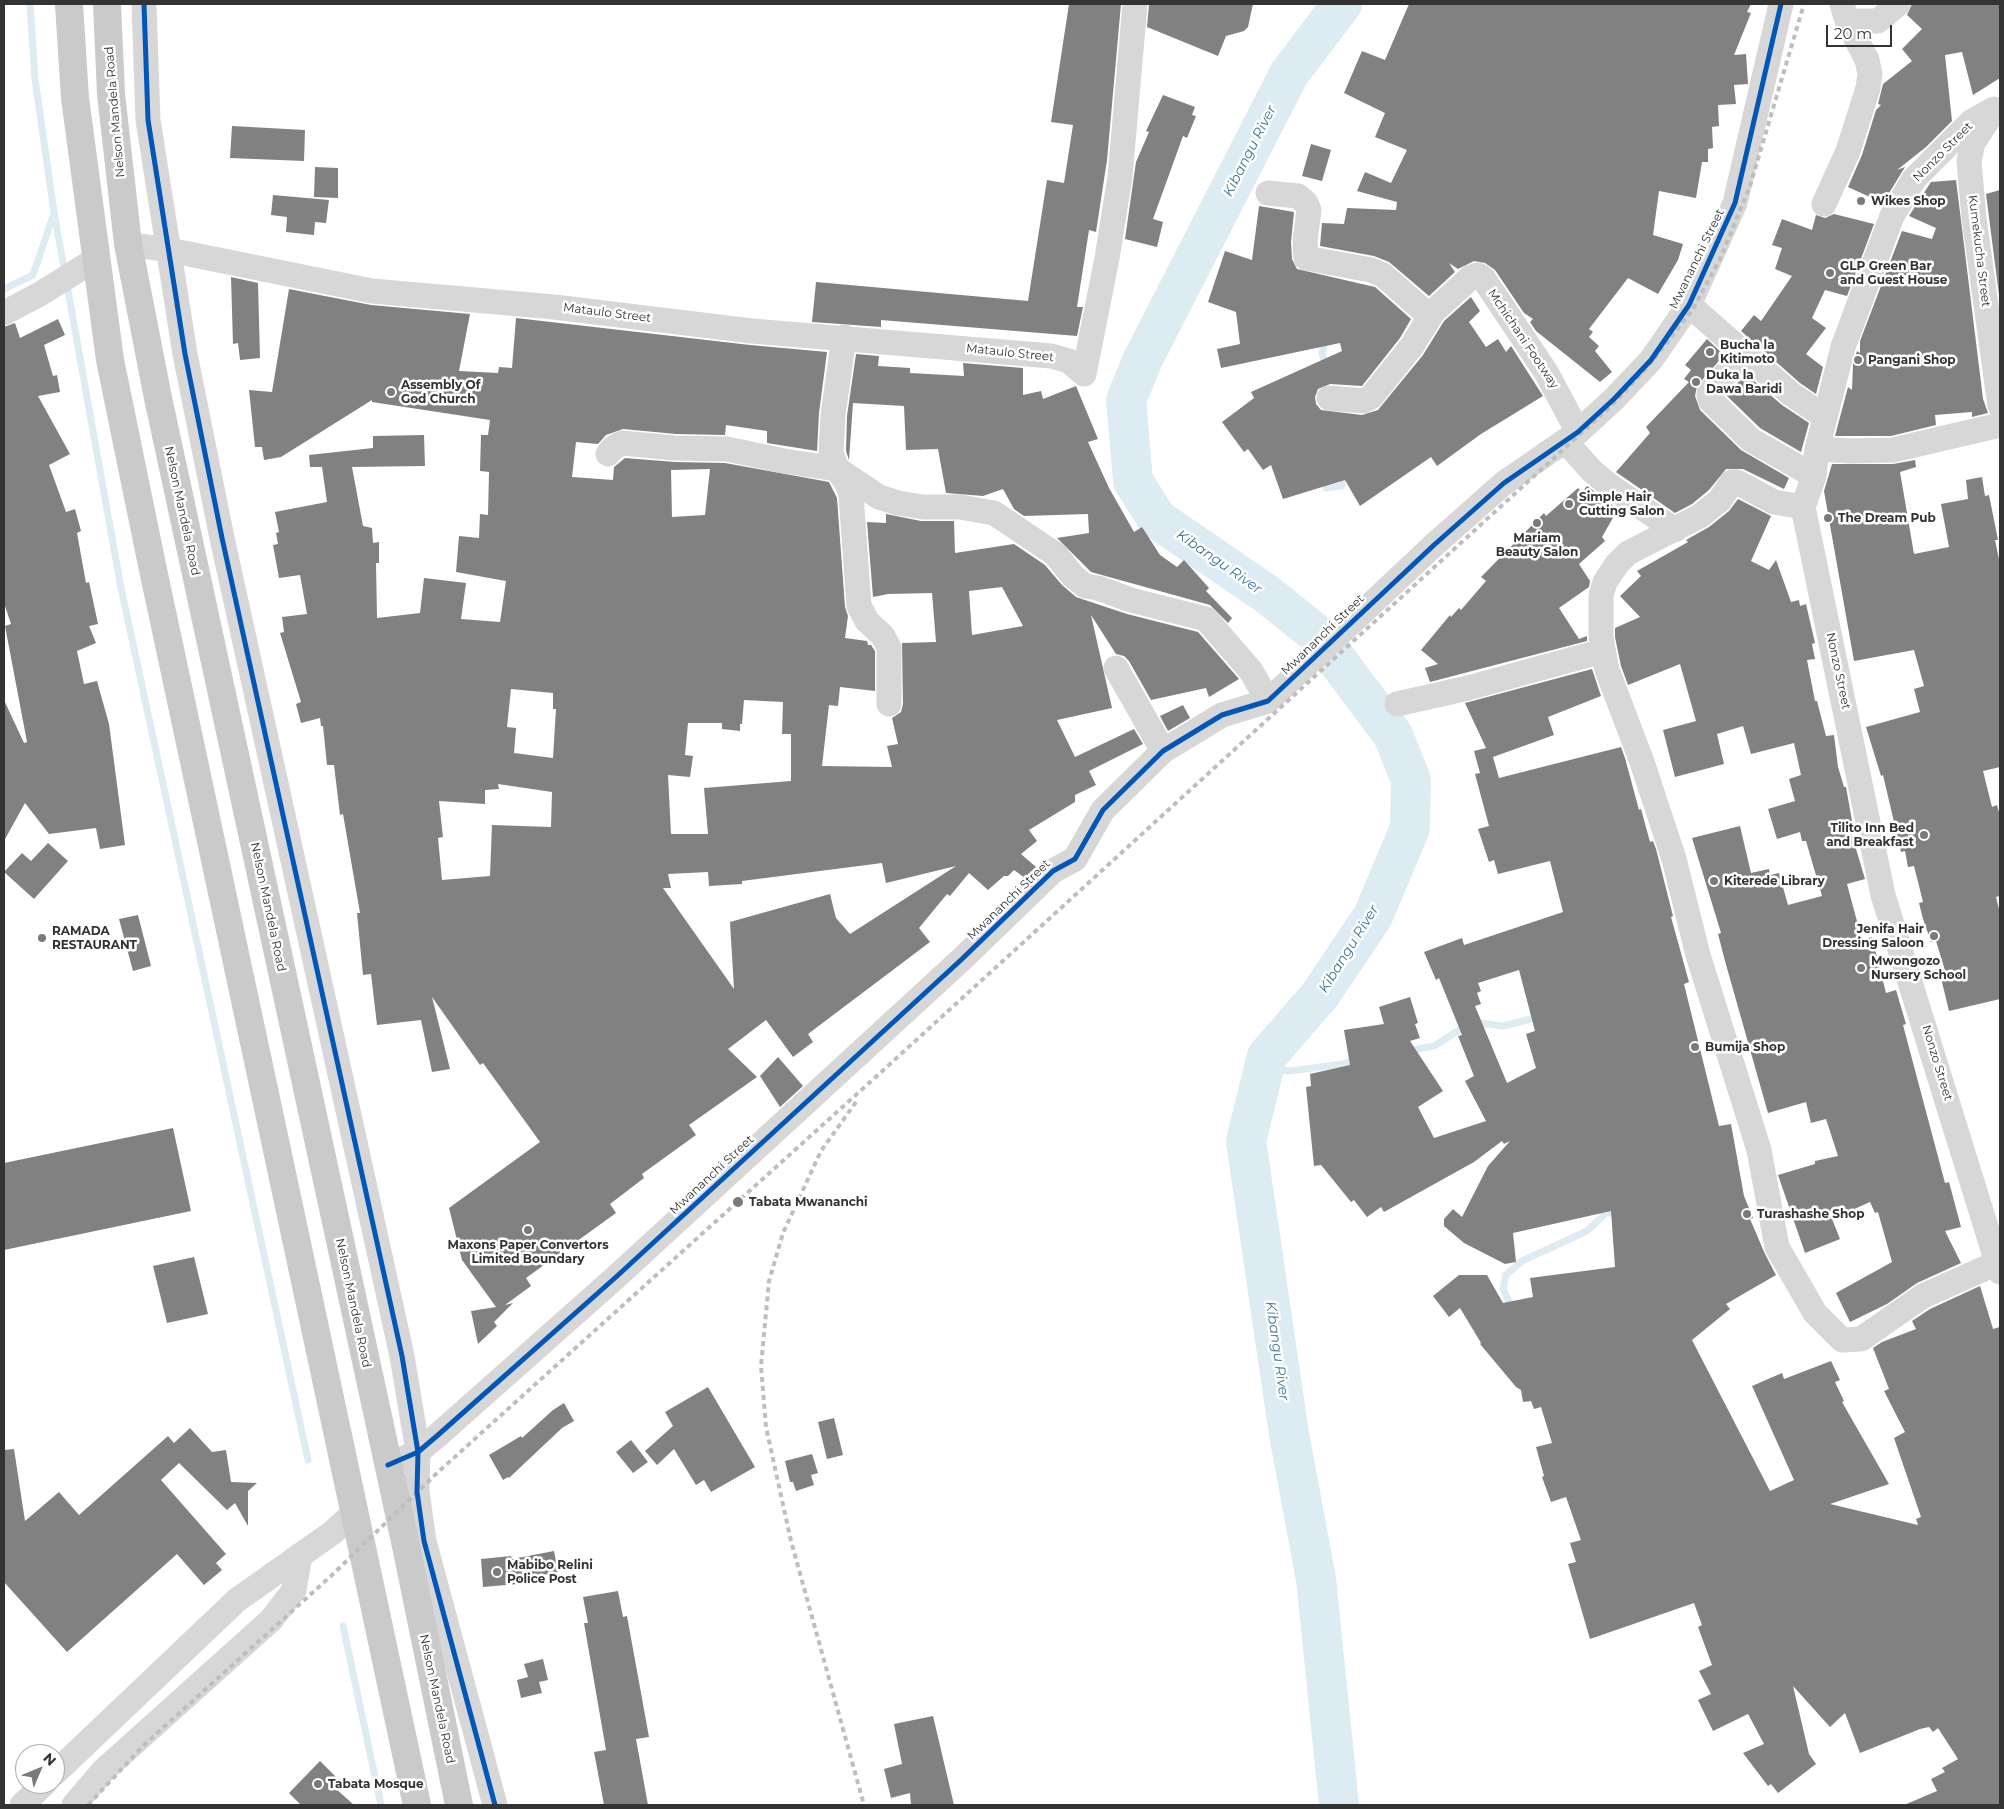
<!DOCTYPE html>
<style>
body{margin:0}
#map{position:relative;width:2004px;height:1809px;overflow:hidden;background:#fff;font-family:Montserrat,sans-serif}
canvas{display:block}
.frame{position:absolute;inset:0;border:5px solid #333;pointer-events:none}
.north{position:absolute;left:15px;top:1744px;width:50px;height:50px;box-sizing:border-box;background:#fff;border:1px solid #adadad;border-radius:50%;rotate:45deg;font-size:14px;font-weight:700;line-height:20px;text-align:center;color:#333}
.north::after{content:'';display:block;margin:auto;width:18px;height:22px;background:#7a7a7a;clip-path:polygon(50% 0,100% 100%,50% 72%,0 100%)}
.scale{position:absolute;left:1826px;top:25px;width:66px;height:22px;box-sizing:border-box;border:2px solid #333;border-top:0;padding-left:6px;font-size:15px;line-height:18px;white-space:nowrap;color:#333;-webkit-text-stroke:4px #fff;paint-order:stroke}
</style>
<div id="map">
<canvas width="2004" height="1809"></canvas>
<div class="frame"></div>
<div class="north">N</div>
<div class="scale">20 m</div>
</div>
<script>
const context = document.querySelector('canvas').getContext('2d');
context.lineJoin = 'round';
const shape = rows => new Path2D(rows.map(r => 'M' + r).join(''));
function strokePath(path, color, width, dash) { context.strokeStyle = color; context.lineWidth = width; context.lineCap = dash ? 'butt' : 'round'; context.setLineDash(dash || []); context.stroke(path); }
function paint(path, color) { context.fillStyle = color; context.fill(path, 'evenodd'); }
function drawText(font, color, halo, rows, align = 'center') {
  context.font = font + ' Montserrat,sans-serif'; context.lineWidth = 5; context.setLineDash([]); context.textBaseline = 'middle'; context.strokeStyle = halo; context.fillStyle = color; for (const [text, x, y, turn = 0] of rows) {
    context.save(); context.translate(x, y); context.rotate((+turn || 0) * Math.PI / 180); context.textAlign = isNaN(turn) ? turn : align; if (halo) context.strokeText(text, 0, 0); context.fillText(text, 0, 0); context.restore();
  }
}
const stream = shape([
 [30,4,35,79,54,212,121,588,308,1460],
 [4,289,33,275,54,213],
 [1325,339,1322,354,1326,366],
 [1326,488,1342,486,1342,472],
 [1406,1051,1434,1046,1472,1022,1503,1026,1539,1017],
 [1267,1056,1267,1063,1277,1069,1289,1071,1343,1064,1357,1059],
 [1513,1310,1503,1289,1506,1275,1522,1261,1587,1231,1606,1213,1618,1213],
 [343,1626,381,1805]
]);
const river = shape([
 [1339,1805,1316,1579,1289,1434,1246,1141,1267,1056,1320,995,1373,916,1410,828,1411,780,1393,735,1319,636,1268,595,1157,519,1133,481,1126,400,1143,359,1289,74,1342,4]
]);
const building = shape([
 [1069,4,1121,4,1107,160,1096,232,1089,230,1077,307,1083,307,1077,336,881,320,881,327,812,322,816,282,1028,301,1047,180,1064,183,1073,125,1051,122],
 [1149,4,1253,4,1248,27,1244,31,1226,36,1218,56,1147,27],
 [1409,4,1751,4,1747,12,1751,13,1734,55,1746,54,1748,84,1734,85,1736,104,1718,105,1719,126,1712,127,1713,148,1708,149,1708,162,1702,162,1696,198,1659,191,1653,235,1683,244,1678,260,1658,294,1628,278,1589,329,1593,332,1589,337,1599,346,1595,351,1612,372,1600,382,1536,331,1530,322,1533,319,1524,313,1495,270,1485,263,1474,261,1458,269,1449,263,1455,272,1429,296,1389,262,1374,256,1320,246,1322,223,1344,224,1347,208,1396,210,1397,202,1357,191,1365,172,1391,183,1407,150,1375,137,1385,113,1344,93,1362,51,1385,60],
 [1912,4,2000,4,2000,78,1973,95,1962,52,1945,55,1952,121,1926,147,1897,170,1905,167,1883,203,1848,187,1862,155,1876,110,1881,105,1878,104,1883,84,1912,61,1902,49,1922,29,1907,15],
 [1163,95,1195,107,1192,115,1196,116,1187,138,1183,136,1153,219,1163,222,1157,247,1125,239,1136,162,1149,132,1146,131],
 [232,126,305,130,304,161,230,158],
 [1311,144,1331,150,1322,181,1302,176],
 [315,167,338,168,338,198,314,197],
 [1956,180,1983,399,1988,413,1972,417,1972,412,1935,415,1936,425,1891,436,1835,436,1848,387,1852,390,1853,364,1857,351,1860,353,1860,341,1902,231,1932,239,1936,228,1909,216,1931,182],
 [2000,190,2000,303,1986,194],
 [273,195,329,200,326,223,315,222,314,235,286,232,287,217,271,215],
 [1259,206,1294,212,1291,242,1292,259,1297,269,1375,287,1411,319,1400,338,1362,386,1330,384,1318,389,1315,397,1316,404,1321,410,1362,415,1378,410,1423,355,1444,321,1471,297,1480,311,1469,322,1486,347,1498,339,1506,352,1511,346,1543,396,1481,434,1437,466,1431,457,1360,506,1345,480,1283,499,1271,465,1263,470,1248,449,1244,452,1222,422,1254,398,1251,392,1342,351,1340,343,1221,368,1217,349,1240,344,1236,312,1208,302,1225,251,1252,260],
 [1834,214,1874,224,1847,296,1825,290,1812,318,1826,328,1806,354,1823,367,1816,394,1800,383,1741,331,1754,315,1761,321,1792,276,1775,269,1782,248,1772,245,1782,219,1812,230,1816,215,1825,218],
 [231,277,258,283,260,358,240,360,238,343,233,344],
 [289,289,371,305,470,314,459,371,498,373,499,367,512,368,516,318,750,345,827,352,819,413,817,451,767,443,767,431,726,425,725,435,676,434,623,429,606,435,598,444,576,442,572,477,613,480,614,467,625,458,675,462,725,463,829,482,837,498,845,607,848,616,845,638,867,641,868,645,871,645,875,651,875,691,840,687,838,706,829,705,822,766,892,767,887,746,898,744,892,718,901,712,903,704,902,643,936,642,932,593,888,594,873,597,867,522,886,523,886,514,921,521,954,521,955,553,1014,544,1045,565,1062,585,1076,597,1127,614,1198,632,1239,679,1209,697,1206,688,1151,700,1129,661,1124,656,1116,654,1091,615,1112,708,1057,720,1075,757,1134,729,1143,744,1089,771,1096,785,1075,795,1075,802,1029,830,1037,841,1021,854,1036,867,1025,878,1014,870,1008,876,1004,876,988,890,969,873,950,896,947,894,919,928,930,942,808,1034,813,1042,793,1057,766,1020,728,1049,757,1077,689,1125,696,1135,642,1174,644,1178,610,1204,616,1213,526,1278,531,1286,505,1305,513,1303,494,1322,497,1326,478,1344,471,1311,496,1307,462,1260,449,1208,540,1142,483,1063,480,1065,432,997,450,1069,432,1072,421,1020,377,1025,371,974,363,975,357,913,360,913,343,814,340,815,334,765,327,765,323,726,321,726,320,718,301,723,296,704,301,702,280,633,284,632,282,617,307,614,300,575,279,578,273,545,278,544,276,533,279,532,275,512,327,502,322,467,310,467,309,455,373,448,373,436,424,435,425,466,352,467,363,526,372,528,373,543,379,542,379,563,376,563,377,618,420,613,424,578,466,583,461,619,500,622,506,581,456,572,459,536,479,538,480,514,488,515,489,472,480,471,481,435,488,435,490,420,372,402,372,400,281,457,264,460,262,447,255,447,249,390,272,392],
 [710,469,705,515,672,517,671,470],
 [1002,587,1023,626,972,635,969,591],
 [511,689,553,693,553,709,556,709,553,758,514,753,516,728,507,727],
 [744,700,783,702,782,734,791,734,791,781,704,788,708,834,671,834,668,775,690,777,693,756,685,755,688,723,722,723,722,729,740,731,740,724,742,724],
 [498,784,552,792,551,827,492,825,490,876,442,880,438,838,443,837,439,801,485,804,485,790,499,789],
 [882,863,886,883,956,866,850,934,836,918,830,894,730,922,734,989,663,888,671,888,668,874,708,872,709,886,742,884,742,881],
 [58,319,65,335,44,345,53,376,57,375,60,392,38,396,70,454,49,465,66,512,75,509,81,531,77,533,86,583,89,582,98,624,89,626,96,643,77,651,84,684,97,681,109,724,125,845,100,849,96,828,49,834,25,803,4,841,4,700,24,743,27,742,5,626,11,624,4,603,4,327,15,323,20,338],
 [1707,339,1724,355,1697,386,1695,396,1700,410,1741,450,1789,478,1784,489,1743,469,1726,469,1709,490,1692,504,1675,513,1616,472,1650,433,1646,427,1689,382,1684,379,1691,370,1685,365],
 [856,354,879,356,878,366,910,368,910,373,964,376,963,363,1023,368,1023,395,1041,391,1043,399,1076,386,1098,439,1088,442,1109,488,1134,532,1142,527,1160,555,1177,567,1184,560,1209,588,1206,591,1232,618,1228,623,1210,605,1091,572,1057,538,1089,533,1088,514,1024,516,1014,509,1003,489,983,496,946,493,938,449,906,450,904,406,853,403,849,460,846,451,847,416],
 [1746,374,1782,405,1809,423,1801,452,1760,428,1726,395],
 [1915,460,1916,467,1900,472,1914,554,1949,547,1941,504,1968,499,1966,480,1982,477,1985,496,1989,495,1998,540,1995,540,2000,564,2000,767,1983,771,1992,807,1997,805,2000,816,2000,896,1996,897,2000,913,2000,999,1949,1011,1941,978,1947,977,1936,941,1931,942,1923,919,1919,903,1923,902,1914,866,1908,867,1905,851,1901,852,1883,775,1881,776,1866,727,1920,712,1914,689,1924,686,1914,650,1854,661,1824,491,1832,464,1893,464],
 [1587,486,1618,509,1602,537,1605,541,1579,564,1590,581,1589,587,1559,608,1579,639,1587,636,1587,641,1430,682,1425,668,1438,664,1421,650,1450,615,1451,617,1459,608,1461,610,1486,581,1481,577,1544,513,1546,516,1578,488,1582,492],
 [1738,499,1771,516,1751,561,1769,570,1776,560,1791,602,1799,600,1800,606,1806,604,1815,643,1812,644,1815,659,1807,660,1815,701,1817,701,1826,736,1834,735,1838,767,1844,787,1846,787,1854,832,1851,832,1865,879,1847,884,1862,940,1872,937,1886,993,1896,990,1906,1024,1903,1025,1945,1183,1949,1182,1961,1227,1945,1231,1961,1263,1917,1283,1887,1304,1850,1322,1836,1293,1892,1262,1878,1212,1875,1213,1870,1202,1832,1219,1840,1239,1805,1253,1778,1175,1815,1164,1815,1161,1838,1156,1826,1119,1811,1123,1806,1102,1768,1113,1725,961,1718,934,1721,933,1692,838,1740,826,1751,873,1769,869,1770,875,1779,873,1788,905,1822,896,1806,841,1802,841,1800,832,1777,839,1768,809,1795,801,1789,779,1801,775,1794,743,1751,754,1743,726,1717,734,1724,764,1675,777,1663,730,1696,721,1680,664,1628,685,1621,666,1615,637,1615,628,1640,617,1620,596,1641,576,1637,571,1688,542,1686,540,1709,527,1729,511],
 [1592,669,1601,696,1548,717,1554,735,1493,757,1499,778,1621,747,1625,758,1639,810,1641,809,1650,842,1653,841,1656,849,1673,916,1671,917,1689,982,1684,984,1719,1126,1731,1124,1744,1196,1753,1218,1750,1219,1765,1254,1776,1275,1726,1304,1730,1309,1692,1340,1770,1491,1794,1480,1752,1386,1782,1373,1784,1379,1831,1361,1840,1380,1835,1382,1844,1401,1842,1402,1889,1484,1830,1504,1918,1525,1916,1519,1921,1517,1894,1438,1905,1432,1884,1391,1889,1389,1873,1348,1882,1342,1916,1329,1912,1321,1930,1309,1980,1286,1993,1329,2000,1327,2000,1805,1904,1805,1937,1791,1931,1779,1945,1772,1942,1768,1958,1759,1938,1728,1933,1732,1929,1727,1920,1729,1860,1753,1845,1713,1830,1727,1793,1686,1809,1754,1816,1764,1778,1793,1771,1784,1768,1786,1743,1753,1764,1744,1748,1714,1713,1731,1698,1700,1711,1694,1699,1671,1712,1665,1698,1627,1702,1625,1694,1603,1590,1639,1568,1564,1576,1562,1570,1543,1581,1540,1566,1497,1551,1502,1542,1477,1544,1476,1536,1447,1552,1443,1541,1407,1534,1409,1531,1401,1523,1402,1521,1390,1516,1387,1480,1344,1481,1343,1460,1308,1449,1317,1433,1296,1459,1275,1487,1275,1503,1303,1533,1297,1530,1278,1615,1267,1611,1211,1513,1233,1516,1262,1505,1264,1464,1243,1444,1226,1444,1219,1453,1209,1462,1217,1488,1166,1510,1141,1504,1144,1502,1141,1474,1162,1384,1212,1381,1207,1367,1217,1354,1200,1351,1202,1321,1165,1314,1166,1306,1087,1311,1086,1310,1074,1350,1065,1344,1030,1384,1024,1379,1007,1410,997,1418,1023,1415,1024,1420,1038,1410,1041,1443,1091,1418,1107,1434,1138,1486,1121,1465,1081,1474,1076,1458,1036,1462,1035,1439,978,1436,980,1424,952,1462,938,1464,945,1563,912,1550,861,1498,874,1494,860,1489,862,1478,829,1489,826,1475,774,1480,773,1474,751,1486,748,1465,703],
 [1519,970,1535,1031,1526,1034,1536,1068,1507,1083,1475,1006,1481,1004,1477,993,1481,991,1478,983],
 [1183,705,1190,718,1168,731,1160,716],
 [48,843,68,861,34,899,4,872,22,853,31,861],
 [138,915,151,966,133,971,119,919],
 [778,1057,803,1086,780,1107,760,1076],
 [173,1128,191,1211,4,1250,4,1163],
 [194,1257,208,1314,167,1323,153,1266],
 [708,1387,755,1467,711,1492,704,1480,696,1485,674,1449,657,1465,645,1451,673,1426,665,1412],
 [564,1403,574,1421,562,1428,509,1478,508,1477,503,1480,489,1455,521,1436,522,1438,553,1410],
 [834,1418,843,1455,827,1459,818,1422],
 [190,1428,212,1452,226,1450,231,1482,257,1483,248,1491,248,1526,235,1503,227,1510,179,1463,161,1480,226,1554,216,1563,222,1570,204,1585,177,1554,67,1652,4,1582,4,1450,14,1449,25,1521,59,1492,79,1515,168,1436,174,1443],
 [631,1440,648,1462,633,1473,616,1452],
 [812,1454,818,1473,811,1475,814,1485,796,1491,793,1482,790,1482,785,1461],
 [554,1551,558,1572,529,1578,529,1583,483,1587,481,1559,511,1556,512,1559],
 [618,1591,623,1617,627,1616,649,1737,636,1739,648,1805,604,1805,594,1752,606,1750,584,1623,588,1623,583,1597],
 [543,1659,548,1680,539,1682,542,1693,521,1698,517,1680,528,1677,524,1664],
 [933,1716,954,1805,911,1805,910,1793,891,1798,884,1769,902,1764,894,1724],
 [320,1761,341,1782,335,1788,354,1805,301,1805,289,1793]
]);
const street = shape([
 [144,4,148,120,185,354,222,538,402,1356,418,1452,417,1492,424,1541,495,1805],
 [1847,21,1878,21,1898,4],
 [1994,109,1971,122,1914,179,1892,216,1843,347,1817,449,1814,476,1803,507,1883,895,2000,1272],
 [1991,115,1973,143,1969,161,1974,218,2000,406],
 [1268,193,1298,196,1306,203,1309,210,1305,241,1306,258,1371,270,1383,275,1427,314,1433,312,1471,277,1478,275,1483,278,1546,372,1578,432],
 [1824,204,1848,151,1868,88,1870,74,1867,60,1847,21,1842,4],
 [128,244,169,250,372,291,554,307,752,331,1051,356,1069,361,1084,374,1107,258,1120,177,1135,4],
 [1689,305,1791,394,1825,417],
 [4,313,40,294,96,259],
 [844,337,833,415,831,453,837,469,848,485,851,495,859,606,867,621,883,636,889,648,889,704],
 [1744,355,1716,384,1709,394,1710,400,1751,440,1814,476],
 [1329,398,1363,401,1371,397,1412,346,1433,312],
 [1565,441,1592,471,1610,486,1675,530],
 [1817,449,1851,451,1893,450,2000,425],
 [608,454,613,448,622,443,675,448,727,449,784,461,837,469,879,497,898,503,923,507,960,507,994,513,1055,554,1073,576,1085,586,1098,588,1131,600,1206,619,1251,671,1268,701],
 [1803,507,1774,502,1737,482,1732,482,1720,500,1700,516,1628,553,1617,564,1605,582,1601,596,1601,638,1607,670,1642,762,1674,859,1698,955,1759,1150,1777,1247,1815,1313,1842,1340,1861,1339,1923,1296,1997,1263],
 [1116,668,1163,751],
 [1397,704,1468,688,1603,651],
 [388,1465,418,1452,438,1435,616,1277,962,959,1053,871,1075,859,1103,810,1163,751,1222,715,1268,701,1434,545,1504,483,1578,432,1614,399,1651,360,1689,305,1735,203,1781,4],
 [55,1773,237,1600,332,1533,354,1513],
 [22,1805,44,1784],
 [74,1805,104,1770,271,1620,294,1590,300,1555]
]);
const primary = shape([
 [69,4,75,98,110,360,152,565,417,1805],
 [107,4,111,94,128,244,158,398,406,1546,459,1805]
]);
const rail = shape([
 [856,1102,821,1151,783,1233,769,1281,761,1366,766,1427,791,1541,864,1805],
 [88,1805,145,1744,332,1575,437,1473,878,1075,1613,404,1650,364,1693,309,1720,259,1750,186,1804,4]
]);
const cycleway = shape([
 [144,4,148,120,185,354,222,538,402,1356,418,1452,417,1492,424,1541,495,1805],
 [388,1465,418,1452,438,1435,616,1277,962,959,1053,871,1075,859,1103,810,1163,751,1222,715,1268,701,1434,545,1504,483,1578,432,1614,399,1651,360,1689,305,1735,203,1781,4]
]);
const markers = [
 [1861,201,5,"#7a7a7a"],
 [1830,273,5,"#7a7a7a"],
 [1710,352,5,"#7a7a7a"],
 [1858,360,5,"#7a7a7a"],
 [1696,382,5,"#7a7a7a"],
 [391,392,5,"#7a7a7a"],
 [1569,504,5,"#7a7a7a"],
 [1828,518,5,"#7a7a7a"],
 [1537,523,5,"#7a7a7a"],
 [1924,835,5,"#7a7a7a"],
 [1714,881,5,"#7a7a7a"],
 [1934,936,5,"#7a7a7a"],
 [42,938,5,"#7a7a7a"],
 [1861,968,5,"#7a7a7a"],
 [1695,1047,5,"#7a7a7a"],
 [738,1202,6,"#7a7a7a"],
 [1747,1214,5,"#7a7a7a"],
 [528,1230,5,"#7a7a7a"],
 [497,1572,5,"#7a7a7a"],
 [318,1784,5,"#7a7a7a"]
];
const streetNames = [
 ["Nelson Mandela Road",115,112,-95],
 ["Nonzo Street",1943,152,-45],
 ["Kumekucha Street",1979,251,83],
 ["Mwananchi Street",1697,259,-64],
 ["Mataulo Street",607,313,7],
 ["Mchichani Footway",1523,339,56],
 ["Mataulo Street",1010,353,6],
 ["Nelson Mandela Road",182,511,78],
 ["Mwananchi Street",1323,635,-44],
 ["Nonzo Street",1838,671,78],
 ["Mwananchi Street",1009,900,-44],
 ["Nelson Mandela Road",268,907,78],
 ["Nonzo Street",1937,1063,73],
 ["Mwananchi Street",712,1175,-43],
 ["Nelson Mandela Road",353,1303,78],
 ["Nelson Mandela Road",437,1699,78]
];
const poiNames = [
 ["Wikes Shop",1871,201],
 ["GLP Green Bar",1840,266],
 ["and Guest House",1840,280],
 ["Bucha la",1720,345],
 ["Kitimoto",1720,359],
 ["Pangani Shop",1868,360],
 ["Duka la",1706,375],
 ["Dawa Baridi",1706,389],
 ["Assembly Of",401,385],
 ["God Church",401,399],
 ["Simple Hair",1579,497],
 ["Cutting Salon",1579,511],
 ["The Dream Pub",1838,518],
 ["Mariam",1537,538,"center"],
 ["Beauty Salon",1537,552,"center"],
 ["Tilito Inn Bed",1914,828,"right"],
 ["and Breakfast",1914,842,"right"],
 ["Kiterede Library",1724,881],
 ["Jenifa Hair",1924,929,"right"],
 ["Dressing Saloon",1924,943,"right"],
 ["RAMADA",52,931],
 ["RESTAURANT",52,945],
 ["Mwongozo",1871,961],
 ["Nursery School",1871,975],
 ["Bumija Shop",1705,1047],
 ["Tabata Mwananchi",749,1202],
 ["Turashashe Shop",1757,1214],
 ["Maxons Paper Convertors",528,1245,"center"],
 ["Limited Boundary",528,1259,"center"],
 ["Mabibo Relini",507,1565],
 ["Police Post",507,1579],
 ["Tabata Mosque",328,1784]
];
const waterNames = [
 ["Kibangu River",1250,151,-63],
 ["Kibangu River",1219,562,35],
 ["Kibangu River",1349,949,-58],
 ["Kibangu River",1277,1351,82]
];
strokePath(stream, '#ddebf3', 7);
strokePath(river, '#ddebf3', 40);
paint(building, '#818181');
strokePath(street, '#d7d7d7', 25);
strokePath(primary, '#cacaca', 28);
strokePath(rail, '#bebebe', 4, [5, 4]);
strokePath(cycleway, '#0057b8', 5);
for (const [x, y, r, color] of markers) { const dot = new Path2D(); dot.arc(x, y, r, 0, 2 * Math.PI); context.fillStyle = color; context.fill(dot); strokePath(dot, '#fff', 2); }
drawText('12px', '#333', '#fff', streetNames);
drawText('bold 12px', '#333', '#fff', poiNames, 'left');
drawText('italic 14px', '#3f7597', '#fff', waterNames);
</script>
